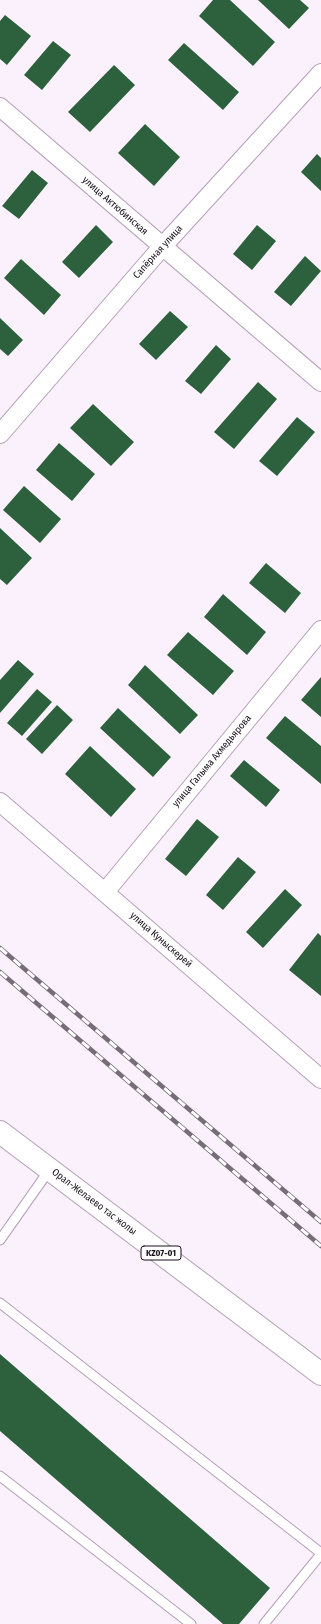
<!DOCTYPE html>
<meta charset="utf-8">
<style>
body{margin:0}
canvas{display:block;background:#fbf1fd}
</style>
<canvas width="321" height="1624"></canvas>
<script>
const context = document.querySelector('canvas').getContext('2d');
context.lineJoin = 'round';
function paint(path, color) { context.fillStyle = color; context.fill(path, 'evenodd'); }
const shape = rows => new Path2D(rows.map(r => 'M' + r).join(''));
function strokePath(path, color, width, dash) { context.strokeStyle = color; context.lineWidth = width; context.lineCap = dash ? 'butt' : 'round'; context.setLineDash(dash || []); context.stroke(path); }
function drawText(font, color, halo, rows, align = 'center') {
  context.font = font + ' "Fira Sans Condensed",sans-serif'; context.lineWidth = 4; context.setLineDash([]); context.textBaseline = 'middle'; context.strokeStyle = halo; context.fillStyle = color; for (const [text, x, y, turn = 0] of rows) {
    context.save(); context.translate(x, y); context.rotate((+turn || 0) * Math.PI / 180); context.textAlign = isNaN(turn) ? turn : align; if (halo) context.strokeText(text, 0, 0); context.fillText(text, 0, 0); context.restore();
  }
}
const building = shape([
 [213,0,230,0,275,42,253,66,199,16],
 [258,0,300,0,309,8,289,29],
 [5,15,31,36,7,65,0,59,0,21],
 [53,41,71,55,42,90,24,75],
 [184,43,239,92,223,110,168,60],
 [114,65,135,85,90,132,68,112],
 [145,124,180,157,154,186,118,153],
 [317,154,321,158,321,191,301,172],
 [32,170,48,183,19,219,2,206],
 [96,225,113,242,79,278,62,262],
 [257,225,276,241,252,270,233,254],
 [305,256,321,271,291,306,274,292],
 [21,259,61,295,44,315,4,278],
 [170,311,188,327,156,360,139,344],
 [0,318,23,340,8,356,0,349],
 [216,345,231,359,201,394,185,381],
 [258,382,277,399,234,449,214,432],
 [93,404,134,442,111,466,70,428],
 [297,417,315,432,277,476,259,461],
 [59,443,95,474,72,501,36,470],
 [24,486,61,519,40,543,3,510],
 [0,528,32,558,7,585,0,579],
 [266,563,301,593,285,613,249,583],
 [223,594,266,632,247,655,204,617],
 [188,632,234,671,213,695,167,655],
 [18,660,34,674,0,713,0,680],
 [145,665,198,715,180,734,128,685],
 [321,677,321,717,301,700],
 [37,689,52,702,22,736,7,723],
 [57,705,73,720,42,754,26,739],
 [118,708,171,757,153,777,100,728],
 [285,716,321,746,321,784,266,738],
 [90,746,136,789,111,817,65,774],
 [244,760,280,790,266,807,230,776],
 [197,819,219,837,186,876,165,859],
 [238,857,256,872,223,910,206,895],
 [285,889,302,905,263,948,246,932],
 [318,933,321,936,321,996,289,970],
 [0,1354,270,1588,239,1624,223,1624,0,1431]
]);
const lane = shape([
 [0,1240,50,1169],
 [0,1303,321,1553],
 [0,1476,191,1624],
 [264,1624,321,1554]
]);
const street = shape([
 [0,107,321,382],
 [0,434,162,247,321,73],
 [0,802,321,1079],
 [105,892,321,630]
]);
const primary = shape([
 [0,1132,321,1374]
]);
const rail = shape([
 [0,948,321,1222],
 [0,972,321,1246]
]);
const shields = [
 [161,1253,40]
];
const shieldNames = [
 ["KZ07-01",161,1253]
];
const streetNames = [
 ["улица Актюбинская",115,206,41],
 ["Сапёрная улица",158,252,-48],
 ["улица Галыма Ахмедьярова",212,761,-50],
 ["улица Куныскерей",161,940,41],
 ["Орал-Желаево тас жолы",94,1202,37]
];
paint(building, '#2d603d');
strokePath(lane, '#b49eb9', 11);
strokePath(street, '#b49eb9', 20);
strokePath(primary, '#b49eb9', 24);
strokePath(lane, '#fff', 9);
strokePath(street, '#fff', 18);
strokePath(primary, '#fff', 22);
strokePath(rail, '#766d78', 4.5);
strokePath(rail, '#fff', 3, [9]);
for (const [x, y, w] of shields) { const box = new Path2D(); box.roundRect(x - w / 2, y - 7, w, 14, 3); context.fillStyle = '#fff'; context.fill(box); strokePath(box, '#19111b', 1); }
drawText('bold 9px', '#19111b', null, shieldNames);
drawText('10px', '#19111b', '#fff', streetNames);
</script>
